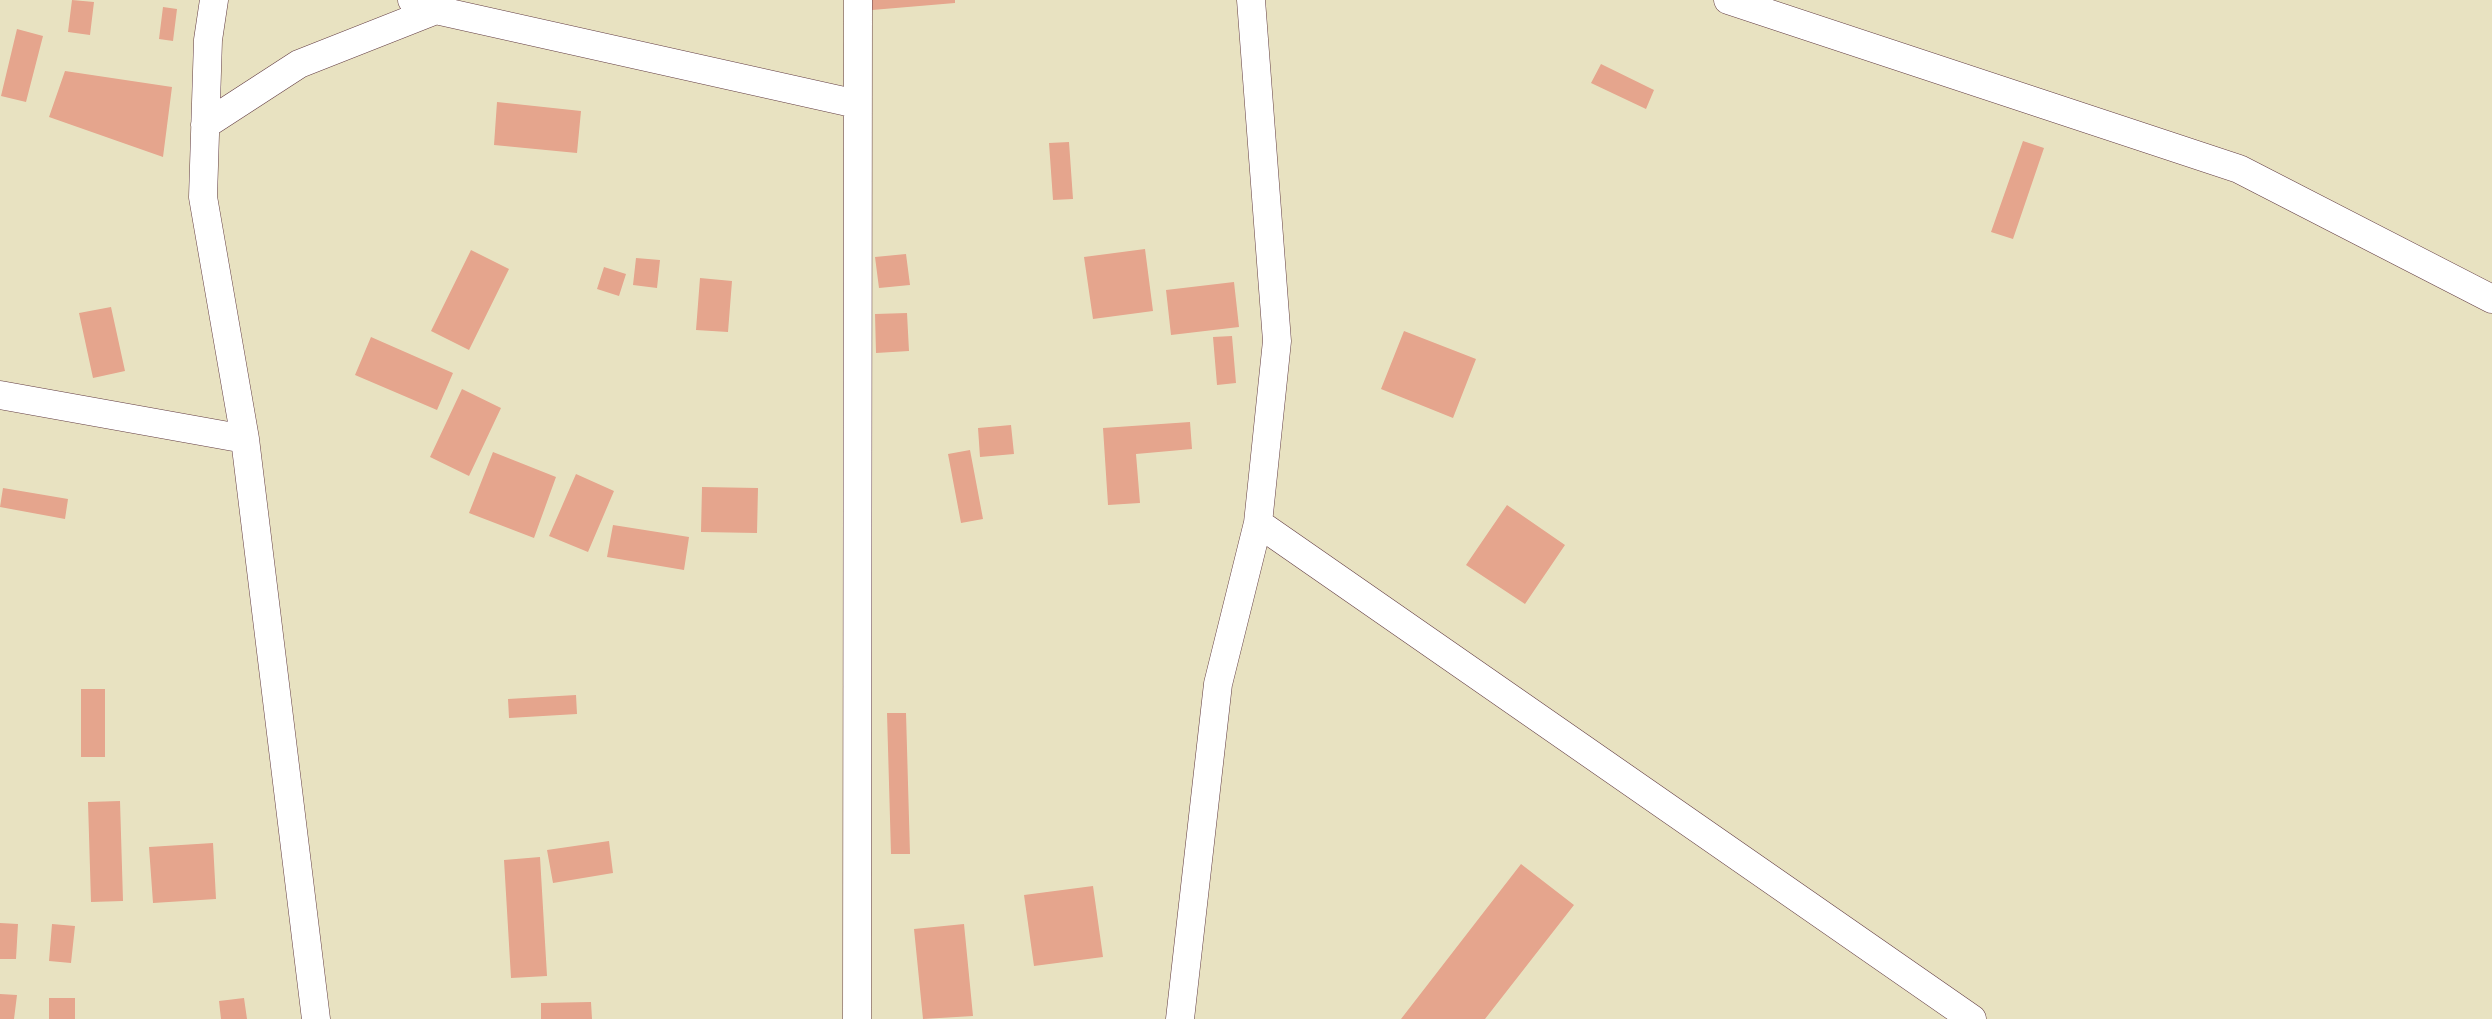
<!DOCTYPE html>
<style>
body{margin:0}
canvas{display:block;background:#e8e2c1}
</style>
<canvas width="2492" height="1019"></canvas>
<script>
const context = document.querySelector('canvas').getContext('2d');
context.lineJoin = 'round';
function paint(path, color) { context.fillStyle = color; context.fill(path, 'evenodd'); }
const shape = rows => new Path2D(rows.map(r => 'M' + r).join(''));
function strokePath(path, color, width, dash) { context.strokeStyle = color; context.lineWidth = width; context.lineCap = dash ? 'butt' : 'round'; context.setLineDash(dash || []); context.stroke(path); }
const building = shape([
 [72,0,94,2,90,35,68,32],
 [871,0,955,0,955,3,872,10],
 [163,7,177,9,173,41,159,39],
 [17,29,43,36,26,102,1,96],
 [1601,64,1654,90,1646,109,1591,83],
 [65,71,172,87,163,157,49,117],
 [497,102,581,111,577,153,494,145],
 [2023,141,2044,148,2013,239,1991,232],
 [1069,142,1073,199,1053,200,1049,143],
 [1145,249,1153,311,1093,319,1084,257],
 [471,250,509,269,469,350,431,331],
 [906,254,910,285,879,288,875,257],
 [636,258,660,260,657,288,633,285],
 [604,267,626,274,619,296,597,289],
 [700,278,732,281,728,332,696,330],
 [1234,282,1239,327,1171,335,1166,290],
 [111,307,125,371,93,378,79,313],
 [907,313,909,351,876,353,875,314],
 [1404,331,1476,359,1453,418,1381,389],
 [1232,336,1236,383,1217,385,1213,337],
 [371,337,453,373,437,410,355,375],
 [462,389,501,408,469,476,430,457],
 [1190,422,1192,449,1136,454,1140,503,1108,505,1103,428],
 [1011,425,1014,454,980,457,978,428],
 [970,450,983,519,961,523,948,454],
 [493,452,556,477,534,538,469,513],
 [576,474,614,491,588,552,549,536],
 [702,487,758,488,757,533,701,532],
 [3,488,68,499,65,519,0,507],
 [1507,505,1565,545,1525,604,1466,565],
 [613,525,689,537,684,570,607,557],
 [81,689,105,689,105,757,81,757],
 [576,695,577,714,509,718,508,699],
 [887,713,906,713,910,854,891,854],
 [120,801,123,901,91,902,88,802],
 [609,841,613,873,553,883,547,850],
 [213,843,216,899,153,903,149,847],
 [540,857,547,976,511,978,504,860],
 [1521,864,1574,905,1485,1019,1401,1019],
 [1093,886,1103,957,1034,966,1024,895],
 [0,923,18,924,16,959,0,959],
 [52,924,75,926,71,963,49,961],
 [964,924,973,1016,923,1019,914,929],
 [0,994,17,995,14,1019,0,1019],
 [49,998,75,998,75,1019,49,1019],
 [244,998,247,1019,221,1019,219,1001],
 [591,1002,592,1019,541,1019,541,1003]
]);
const minor = shape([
 [214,0,208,40,203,197,245,439,316,1019],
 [412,0,436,10,857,104],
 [1728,0,2239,169,2492,299],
 [205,125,299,64,436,10],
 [0,395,245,439],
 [1258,523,1972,1019],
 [857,1019,858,0],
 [1180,1019,1218,684,1258,523,1277,341,1251,0]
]);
paint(building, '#e5a58d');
strokePath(minor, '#623c42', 29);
strokePath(minor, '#fff', 28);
</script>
